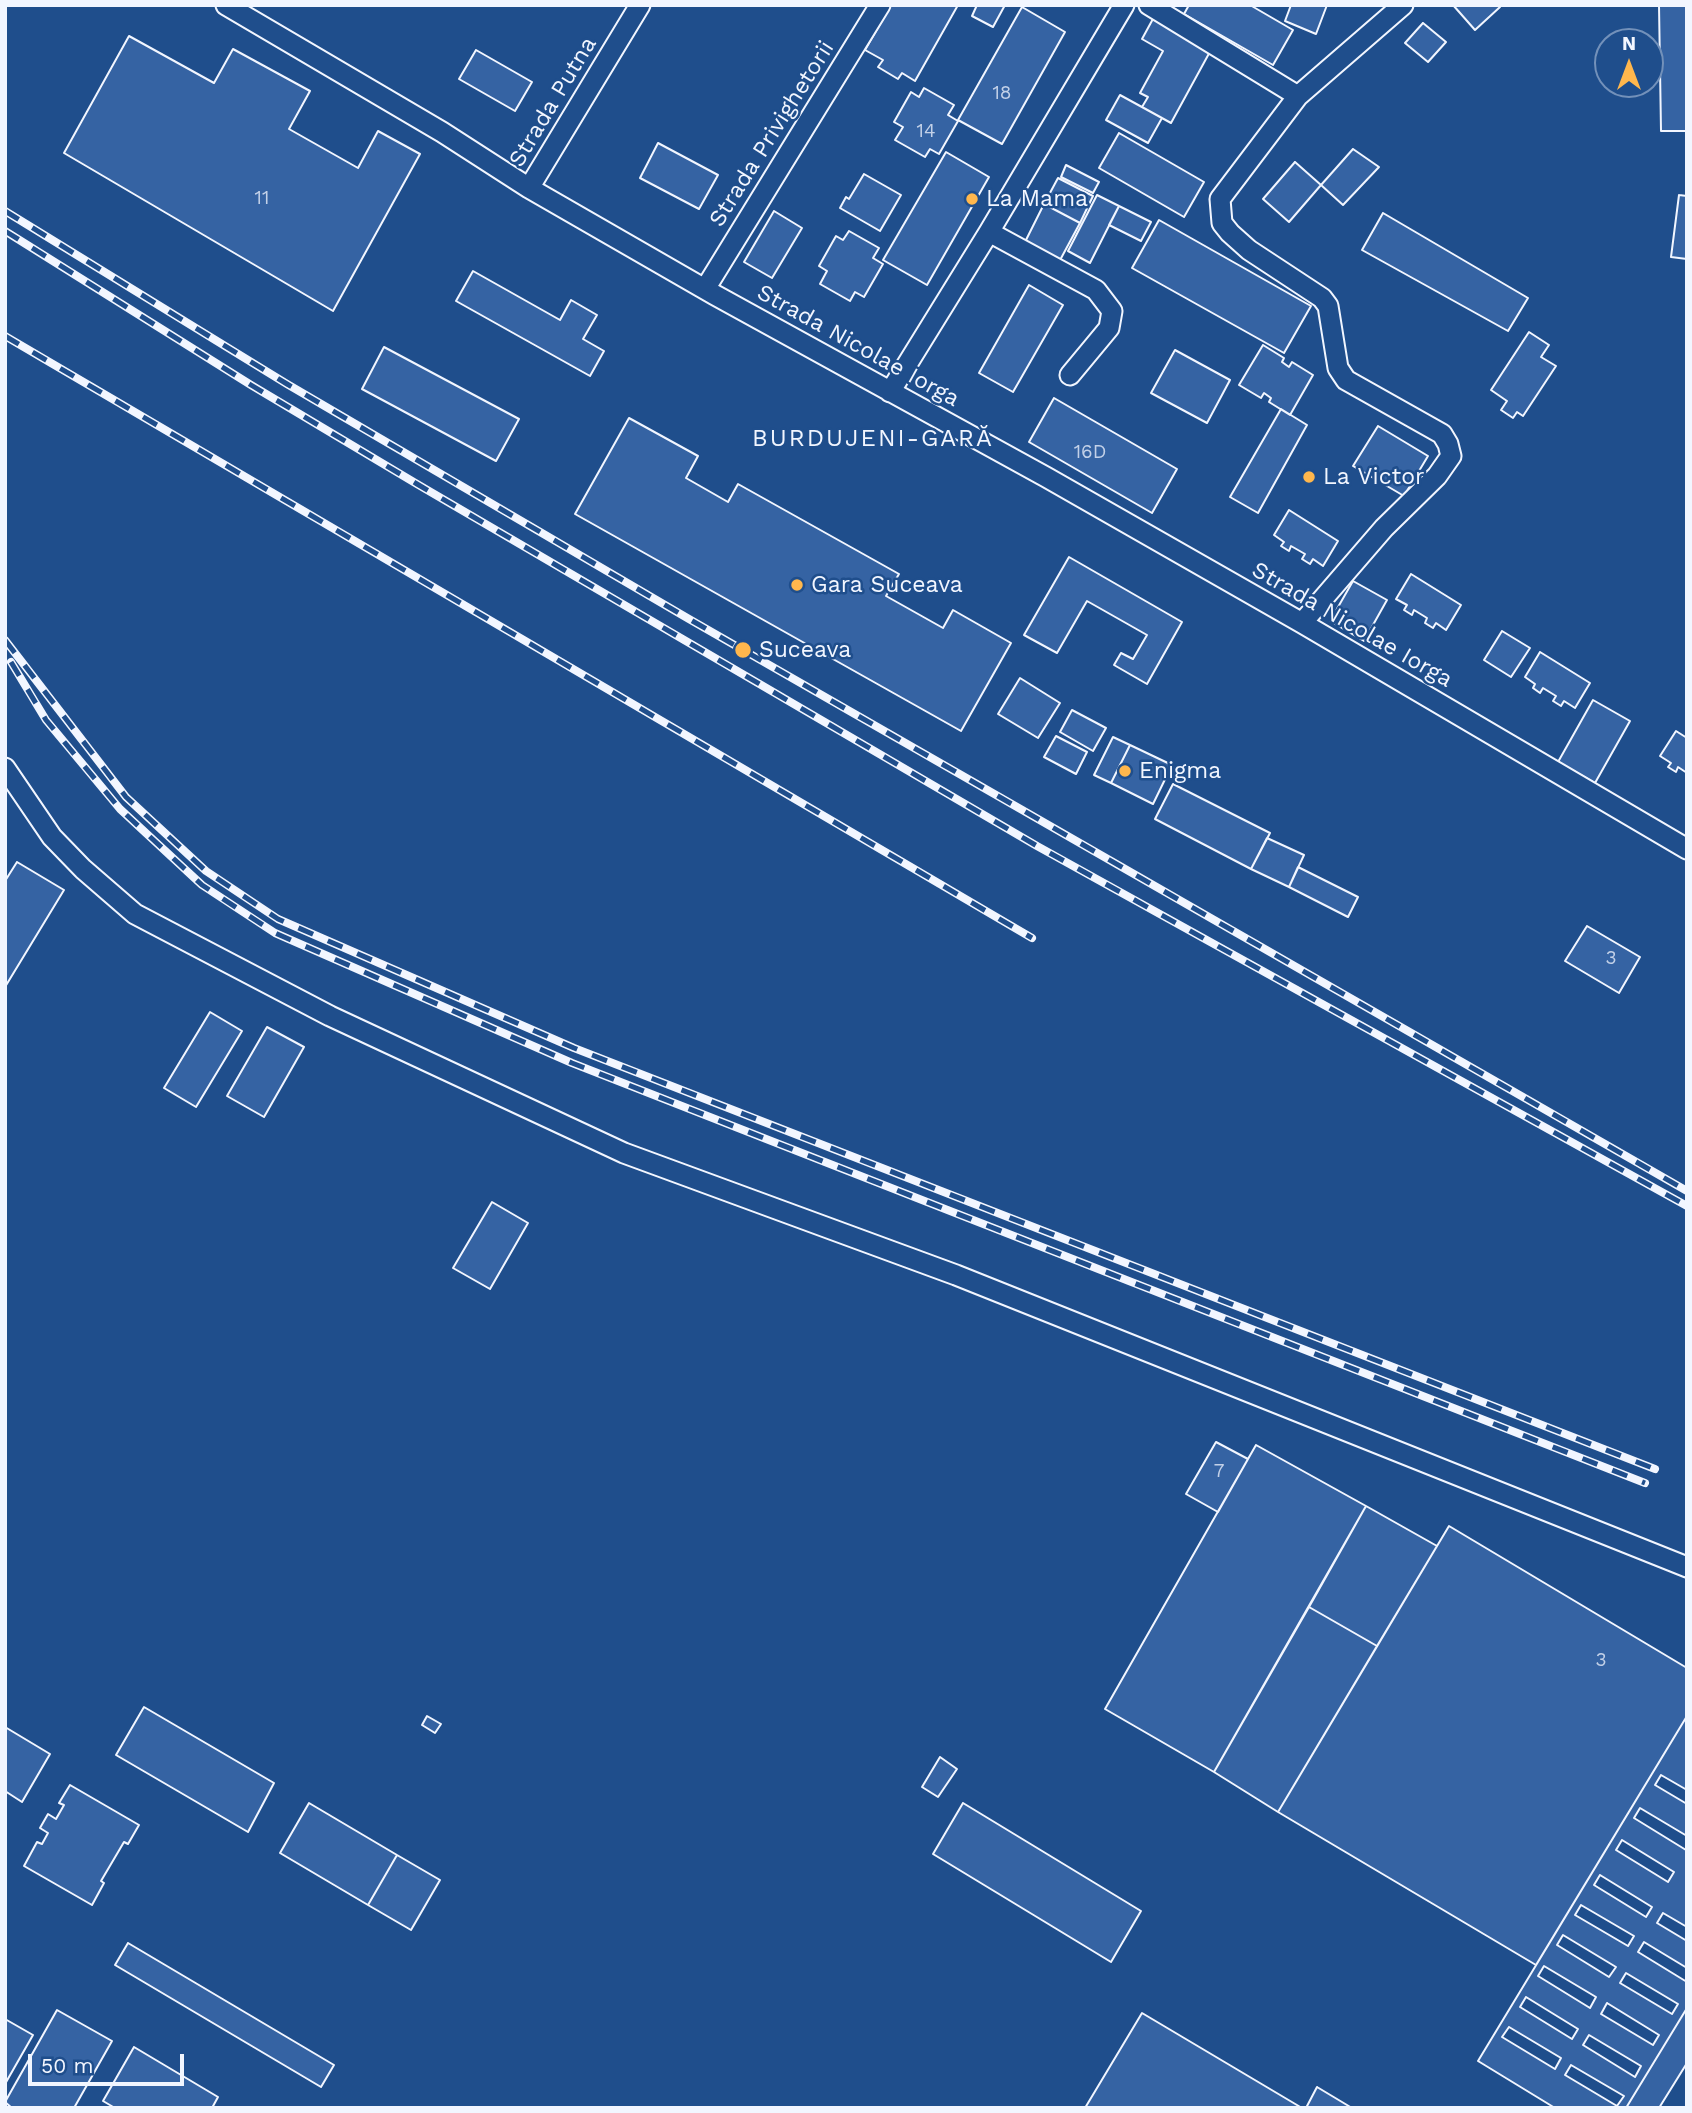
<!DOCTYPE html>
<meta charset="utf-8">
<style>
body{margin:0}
#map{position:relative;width:1692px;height:2113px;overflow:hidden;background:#1f4e8c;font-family:"Work Sans",sans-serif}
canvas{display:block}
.frame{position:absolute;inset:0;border:7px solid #f2f6ff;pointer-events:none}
.north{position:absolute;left:1594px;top:28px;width:70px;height:70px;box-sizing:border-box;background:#1f4e8c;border:2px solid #7391ba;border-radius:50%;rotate:0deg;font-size:19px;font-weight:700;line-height:28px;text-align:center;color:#f2f6ff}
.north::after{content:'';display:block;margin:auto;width:24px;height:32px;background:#ffb74d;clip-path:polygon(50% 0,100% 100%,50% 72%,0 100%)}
.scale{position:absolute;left:28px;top:2054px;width:156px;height:32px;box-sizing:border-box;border:4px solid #f2f6ff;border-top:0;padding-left:9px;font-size:21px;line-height:24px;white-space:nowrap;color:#f2f6ff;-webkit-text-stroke:5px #1f4e8c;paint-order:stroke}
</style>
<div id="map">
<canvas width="1692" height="2113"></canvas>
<div class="frame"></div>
<div class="north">N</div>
<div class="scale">50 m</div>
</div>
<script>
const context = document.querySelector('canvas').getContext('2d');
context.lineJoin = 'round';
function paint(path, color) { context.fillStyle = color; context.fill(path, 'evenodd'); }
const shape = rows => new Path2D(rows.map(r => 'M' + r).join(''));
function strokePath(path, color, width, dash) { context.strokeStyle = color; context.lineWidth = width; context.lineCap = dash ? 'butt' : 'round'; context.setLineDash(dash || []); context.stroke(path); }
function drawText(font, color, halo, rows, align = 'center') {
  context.font = font + ' "Work Sans",sans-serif'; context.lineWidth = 5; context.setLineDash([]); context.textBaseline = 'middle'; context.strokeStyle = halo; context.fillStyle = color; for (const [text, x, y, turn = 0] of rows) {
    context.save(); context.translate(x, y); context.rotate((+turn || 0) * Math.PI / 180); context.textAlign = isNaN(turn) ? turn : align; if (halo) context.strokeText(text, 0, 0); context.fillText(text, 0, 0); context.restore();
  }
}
const building = shape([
 [891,5,958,5,915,81,902,73,898,79,878,67,883,60,865,50,891,5],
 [977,5,1005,5,993,27,972,16,977,5],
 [1189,5,1250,5,1293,30,1273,65,1184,14,1189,5],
 [1291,5,1327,5,1316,34,1285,21,1291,5],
 [1453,5,1498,5,1500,7,1475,30,1453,5],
 [1659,5,1687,5,1687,131,1661,131,1659,5],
 [1022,7,1065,32,1002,144,958,120,1022,7],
 [1154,17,1212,48,1171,123,1142,107,1148,97,1140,93,1163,51,1142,39,1154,17],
 [1423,23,1446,42,1428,62,1405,43,1423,23],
 [129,36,214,83,233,49,310,91,289,129,358,168,378,131,420,154,333,311,64,153,129,36],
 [476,50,532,82,515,111,459,79,476,50],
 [924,88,954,105,948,115,958,121,939,154,930,149,925,157,895,140,903,127,894,122,911,92,919,97,924,88],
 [1120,95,1162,118,1148,143,1106,120,1120,95],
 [1119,133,1204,182,1184,217,1099,168,1119,133],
 [658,143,718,175,699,209,640,178,658,143],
 [1353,149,1379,167,1343,205,1321,185,1353,149],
 [946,152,989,177,927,285,883,260,946,152],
 [1295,162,1321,185,1289,222,1263,199,1295,162],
 [1066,165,1099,182,1093,193,1061,177,1066,165],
 [864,174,901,195,880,231,840,208,846,197,849,199,864,174],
 [1058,178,1093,196,1080,223,1044,204,1058,178],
 [1097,195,1119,206,1090,263,1068,251,1097,195],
 [1679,195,1687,196,1687,259,1671,257,1679,195],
 [1044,204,1080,223,1059,262,1024,244,1044,204],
 [1119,206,1151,222,1141,241,1109,225,1119,206],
 [774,211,802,228,772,278,744,262,774,211],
 [1383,213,1528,298,1508,331,1362,250,1383,213],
 [1159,220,1311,306,1284,353,1132,268,1159,220],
 [849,231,879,248,873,258,883,264,864,297,855,292,850,301,820,284,827,271,819,266,836,236,843,240,849,231],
 [473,271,560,320,571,300,597,315,583,339,604,351,590,376,456,301,473,271],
 [1029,285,1063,305,1013,392,979,373,1029,285],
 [1529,332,1549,345,1541,357,1556,366,1523,416,1517,412,1513,418,1501,410,1507,401,1491,390,1529,332],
 [1263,345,1284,358,1282,362,1289,367,1292,362,1313,375,1290,415,1269,402,1271,398,1264,393,1261,398,1239,385,1263,345],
 [384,347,519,419,496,461,362,389,384,347],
 [1175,350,1230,380,1207,423,1151,393,1175,350],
 [1054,398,1177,469,1152,513,1029,442,1054,398],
 [1281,409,1307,425,1258,513,1230,497,1281,409],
 [629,418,698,456,686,478,728,502,738,484,899,574,886,596,943,628,953,610,1011,643,961,731,575,514,629,418],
 [1378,426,1428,456,1404,496,1353,466,1378,426],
 [1289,510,1338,541,1323,566,1313,559,1310,564,1302,559,1305,554,1291,546,1289,551,1281,546,1284,542,1274,535,1289,510],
 [1069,557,1182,622,1147,684,1114,665,1121,653,1133,659,1147,635,1087,601,1057,653,1024,635,1069,557],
 [1411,574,1461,605,1446,630,1436,623,1433,628,1425,623,1427,618,1414,610,1412,615,1404,610,1407,605,1396,599,1411,574],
 [1353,581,1387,600,1364,641,1330,621,1353,581],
 [1502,631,1530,648,1511,677,1484,660,1502,631],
 [1540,652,1590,683,1575,708,1564,701,1561,706,1553,701,1556,696,1543,688,1540,693,1533,688,1535,684,1525,677,1540,652],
 [1020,678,1060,703,1038,738,998,714,1020,678],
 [1593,700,1630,721,1595,783,1558,762,1593,700],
 [1072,710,1106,728,1093,751,1060,732,1072,710],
 [1676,731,1687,738,1687,773,1678,767,1676,772,1668,767,1671,763,1660,756,1676,731],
 [1056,736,1087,752,1076,774,1044,757,1056,736],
 [1113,737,1130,745,1111,783,1094,775,1113,737],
 [1130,745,1172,765,1153,804,1111,783,1130,745],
 [1173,784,1270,833,1251,869,1155,819,1173,784],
 [1267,838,1304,855,1289,887,1251,869,1267,838],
 [17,862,64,890,5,987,5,881,17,862],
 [1298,867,1358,897,1348,917,1289,887,1298,867],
 [1587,926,1640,957,1619,993,1565,961,1587,926],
 [210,1012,242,1031,196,1107,164,1088,210,1012],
 [267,1027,304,1047,264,1117,227,1096,267,1027],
 [492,1202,528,1223,490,1289,453,1268,492,1202],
 [1216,1442,1248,1459,1218,1512,1186,1494,1216,1442],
 [1256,1445,1366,1506,1214,1772,1105,1709,1256,1445],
 [1366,1506,1437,1546,1377,1646,1309,1607,1366,1506],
 [1449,1526,1687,1668,1687,1716,1536,1965,1278,1812,1449,1526],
 [1309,1607,1377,1646,1278,1812,1214,1772,1309,1607],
 [144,1707,274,1783,248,1832,116,1755,144,1707],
 [427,1716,441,1724,435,1733,422,1725,427,1716],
 [1687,1716,1687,2008,1626,2108,1555,2108,1478,2061,1687,1716],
 [5,1727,50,1754,22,1802,5,1791,5,1727],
 [940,1757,957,1769,938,1797,922,1787,940,1757],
 [1661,1775,1687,1790,1687,1804,1655,1785,1661,1775],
 [70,1785,139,1825,128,1844,124,1842,101,1881,104,1883,92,1905,24,1866,37,1842,42,1844,48,1833,40,1828,48,1814,56,1819,64,1805,59,1803,70,1785],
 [309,1803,397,1855,368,1905,280,1853,309,1803],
 [963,1803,1141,1911,1111,1962,933,1854,963,1803],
 [1640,1808,1687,1836,1686,1850,1634,1818,1640,1808],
 [1622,1840,1674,1872,1668,1882,1616,1850,1622,1840],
 [397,1855,440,1880,411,1930,368,1905,397,1855],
 [1600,1875,1652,1907,1646,1917,1594,1885,1600,1875],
 [1581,1905,1634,1936,1628,1946,1575,1915,1581,1905],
 [1663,1913,1687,1927,1687,1941,1657,1923,1663,1913],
 [1563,1935,1616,1967,1609,1977,1557,1945,1563,1935],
 [1644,1942,1687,1968,1687,1982,1638,1952,1644,1942],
 [128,1943,334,2065,321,2087,115,1965,128,1943],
 [1544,1966,1596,1997,1590,2008,1538,1976,1544,1966],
 [1626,1973,1678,2004,1672,2014,1620,1983,1626,1973],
 [1526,1997,1578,2029,1572,2039,1520,2007,1526,1997],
 [1607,2003,1659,2035,1653,2045,1601,2014,1607,2003],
 [1687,2008,1687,2063,1659,2108,1626,2108,1687,2008],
 [57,2010,112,2041,74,2108,12,2108,5,2102,57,2010],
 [1142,2013,1302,2108,1085,2108,1142,2013],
 [5,2019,33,2035,5,2084,5,2019],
 [1509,2027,1561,2058,1555,2069,1502,2037,1509,2027],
 [1589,2035,1641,2066,1635,2077,1583,2045,1589,2035],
 [134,2047,218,2097,212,2108,115,2108,103,2101,134,2047],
 [1571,2065,1624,2096,1617,2106,1565,2075,1571,2065],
 [1317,2087,1352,2108,1306,2108,1317,2087]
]);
const minor = shape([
 [226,5,442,132,529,188,715,295,1046,477,1302,623,1687,849],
 [1149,5,1298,96],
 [529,188,640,5],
 [989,232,1096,290,1112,311,1109,328,1070,375],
 [705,289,880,5],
 [890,392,989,232,1124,5],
 [1302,623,1384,528,1437,476,1451,456,1448,444,1442,434,1346,380,1338,368,1328,306,1322,298,1249,250,1230,233,1222,223,1220,199,1298,96,1403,5],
 [5,768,52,837,83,869,135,914,330,1016,624,1153,956,1275,1687,1567]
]);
const rail = shape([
 [5,211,287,384,689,619,1687,1191],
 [5,231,251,385,417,484,1037,846,1687,1206],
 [5,336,1032,938],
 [5,640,126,797,206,871,278,919,574,1048,1655,1469],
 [11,662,46,720,120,809,202,885,275,933,572,1063,1645,1483]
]);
const markers = [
 [972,199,7,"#ffb74d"],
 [1309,477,7,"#ffb74d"],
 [797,585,7,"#ffb74d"],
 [743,650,9,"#ffb74d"],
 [1125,771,7,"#ffb74d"]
];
const numberNames = [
 ["18",1002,93],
 ["14",926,131],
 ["11",262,198],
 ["16D",1090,452],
 ["3",1611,958],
 ["7",1219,1471],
 ["3",1601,1660]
];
const streetNames = [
 ["Strada Putna",553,102,-59],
 ["Strada Privighetorii",772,134,-58],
 ["Strada Nicolae Iorga",858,346,29],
 ["Strada Nicolae Iorga",1352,625,30]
];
const poiNames = [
 ["La Mama",986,199],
 ["La Victor",1323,477],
 ["Gara Suceava",811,585],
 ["Suceava",759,650],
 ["Enigma",1139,771]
];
const neighbourhoodNames = [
 ["BURDUJENI-GARĂ",873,439]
];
paint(building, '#3563a3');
strokePath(building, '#f2f6ff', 2);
strokePath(minor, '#f2f6ff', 23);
strokePath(minor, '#1f4e8c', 19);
strokePath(rail, '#f2f6ff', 8);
strokePath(rail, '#1f4e8c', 5, [16]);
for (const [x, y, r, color] of markers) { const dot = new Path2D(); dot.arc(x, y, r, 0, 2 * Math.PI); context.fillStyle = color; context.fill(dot); strokePath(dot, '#1f4e8c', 2.5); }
drawText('19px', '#c3d1e8', null, numberNames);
drawText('23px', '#f2f6ff', '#1f4e8c', streetNames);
drawText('23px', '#f2f6ff', '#1f4e8c', poiNames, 'left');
context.letterSpacing = '2px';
drawText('24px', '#f2f6ff', '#1f4e8c', neighbourhoodNames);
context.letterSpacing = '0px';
</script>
